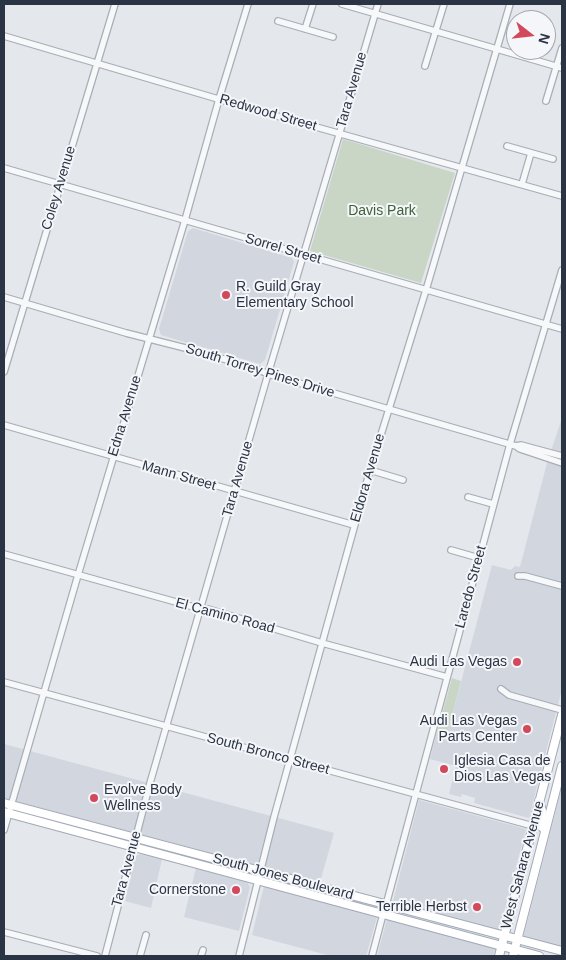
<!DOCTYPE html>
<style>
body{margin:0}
#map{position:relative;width:566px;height:960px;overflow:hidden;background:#e4e7ec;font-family:Helvetica,sans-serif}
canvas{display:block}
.frame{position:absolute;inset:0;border:5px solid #2b3445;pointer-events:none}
.north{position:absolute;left:506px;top:10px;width:50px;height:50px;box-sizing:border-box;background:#f4f6f9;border:1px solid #a4a8b1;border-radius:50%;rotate:106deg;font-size:14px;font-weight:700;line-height:20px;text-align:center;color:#2b3445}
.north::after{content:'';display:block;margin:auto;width:18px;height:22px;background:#d1495b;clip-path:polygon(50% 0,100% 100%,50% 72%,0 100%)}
</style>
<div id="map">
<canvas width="566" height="960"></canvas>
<div class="frame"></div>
<div class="north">N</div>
</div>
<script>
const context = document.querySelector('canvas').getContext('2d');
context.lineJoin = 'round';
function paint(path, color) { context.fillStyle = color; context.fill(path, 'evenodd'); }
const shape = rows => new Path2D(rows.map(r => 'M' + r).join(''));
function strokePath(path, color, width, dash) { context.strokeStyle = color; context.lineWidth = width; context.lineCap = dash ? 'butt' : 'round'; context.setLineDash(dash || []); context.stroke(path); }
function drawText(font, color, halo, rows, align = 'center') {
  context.font = font + ' Helvetica,sans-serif'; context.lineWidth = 4; context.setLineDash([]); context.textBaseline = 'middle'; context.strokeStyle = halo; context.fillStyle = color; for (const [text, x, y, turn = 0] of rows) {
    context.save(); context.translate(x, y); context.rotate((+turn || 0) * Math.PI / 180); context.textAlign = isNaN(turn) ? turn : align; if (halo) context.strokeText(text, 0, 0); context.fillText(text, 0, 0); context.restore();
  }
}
const built = shape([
 [193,228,292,258,294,262,265,360,260,364,161,335,159,329,188,231],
 [562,418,562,689,529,818,474,803,475,798,462,794,461,797,449,794,456,766,430,759,436,736,446,739,492,565,511,570,515,566,520,567,547,463],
 [4,744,334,833,320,882,4,798],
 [562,786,562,948,523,938],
 [419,800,526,829,499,931,393,901],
 [141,854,162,859,151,908,125,901,135,858,137,855],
 [196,868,247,882,250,887,239,931,184,917],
 [264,886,377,917,366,956,331,956,252,935],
 [387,919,496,948,493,956,377,956]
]);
const green = shape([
 [343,139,455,173,421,283,310,251],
 [452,678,461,681,446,739,436,736]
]);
const minor = shape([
 [342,4,562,68],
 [278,21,333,37],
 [305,29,313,4],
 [4,36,252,109,562,196],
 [425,66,444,4],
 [546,101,562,48],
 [507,146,553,159],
 [4,168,562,329],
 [522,184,531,153],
 [4,297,126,333,197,351,257,369,268,374,516,446,521,445,562,456],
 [4,372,115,4],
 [4,425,354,525],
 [516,446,520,449,562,463],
 [370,470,403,480],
 [468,497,493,504],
 [451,550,479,558],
 [4,554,201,609,208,609,322,643,447,677],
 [518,576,525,576,562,586],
 [4,682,533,826],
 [501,689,509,695,562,710],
 [4,830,78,575,185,220,219,99,248,4],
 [386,905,510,444,562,270],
 [4,932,97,956],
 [105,956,150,783,268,374,378,4],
 [140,956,146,935],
 [201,956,203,950],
 [239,956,274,817,370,470,426,290,510,4],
 [372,956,383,914]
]);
const major = shape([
 [539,801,542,811,539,824,545,830],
 [4,803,562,951],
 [4,812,539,956],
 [499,956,562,715],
 [513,956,562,766]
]);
const markers = [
 [226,295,5,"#d1495b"],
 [517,662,5,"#d1495b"],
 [527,729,5,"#d1495b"],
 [444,769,5,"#d1495b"],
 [94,798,5,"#d1495b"],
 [236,890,5,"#d1495b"],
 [477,907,5,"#d1495b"]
];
const streetNames = [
 ["Tara Avenue",352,90,-74],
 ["Redwood Street",268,113,16],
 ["Coley Avenue",59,188,-73],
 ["Sorrel Street",283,249,16],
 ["South Torrey Pines Drive",260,371,17],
 ["Edna Avenue",125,416,-73],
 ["Mann Street",179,476,16],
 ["Eldora Avenue",368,478,-74],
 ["Tara Avenue",238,479,-74],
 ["Laredo Street",471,587,-75],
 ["El Camino Road",225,616,15],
 ["South Bronco Street",268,754,15],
 ["West Sahara Avenue",523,865,-75],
 ["Tara Avenue",127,869,-75],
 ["South Jones Boulevard",283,877,15]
];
const parkNames = [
 ["Davis Park",382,211]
];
const poiNames = [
 ["R. Guild Gray",236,287,"left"],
 ["Elementary School",236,303,"left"],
 ["Audi Las Vegas",507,662],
 ["Audi Las Vegas",517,721],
 ["Parts Center",517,737],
 ["Iglesia Casa de",454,761,"left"],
 ["Dios Las Vegas",454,777,"left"],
 ["Evolve Body",104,790,"left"],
 ["Wellness",104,806,"left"],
 ["Cornerstone",226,890],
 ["Terrible Herbst",467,907]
];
paint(built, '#d2d6de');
paint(green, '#c9d6c5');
strokePath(minor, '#a9aeb7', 8);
strokePath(major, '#a3abb8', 10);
strokePath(minor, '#f7f8fa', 5.5);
strokePath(major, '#fff', 8);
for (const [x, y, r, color] of markers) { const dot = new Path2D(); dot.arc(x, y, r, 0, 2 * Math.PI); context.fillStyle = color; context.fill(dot); strokePath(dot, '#f4f6f9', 2); }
drawText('14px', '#2b3445', '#f4f6f9', streetNames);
drawText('14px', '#3f6138', '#f4f6f9', parkNames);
drawText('14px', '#2b3445', '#f4f6f9', poiNames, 'right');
</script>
